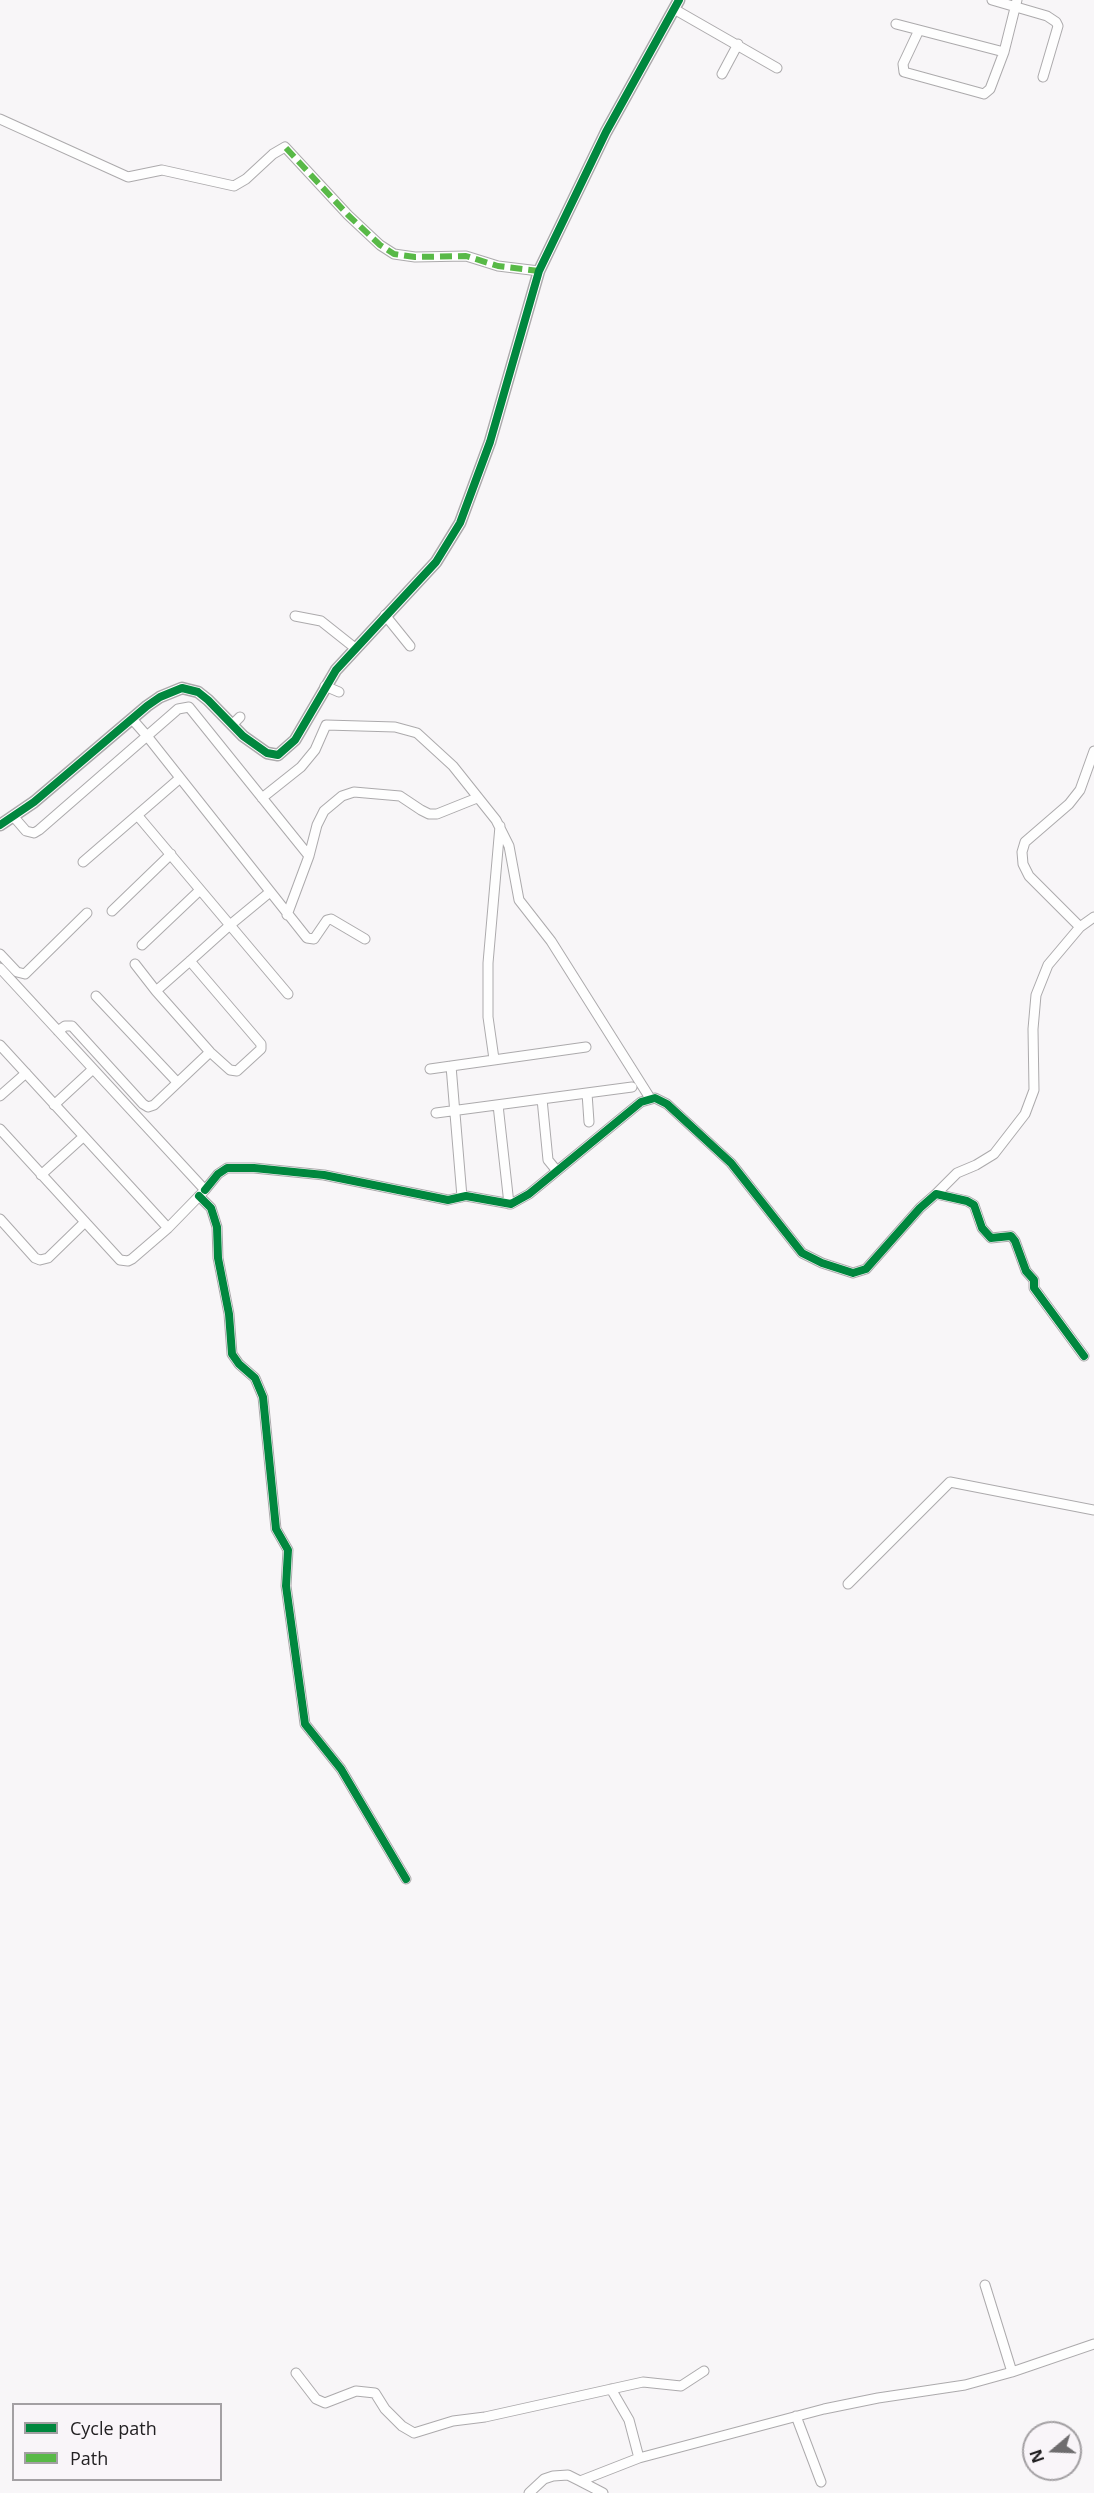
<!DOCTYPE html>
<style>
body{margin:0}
#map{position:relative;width:1094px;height:2493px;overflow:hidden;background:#f8f6f8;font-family:"Open Sans",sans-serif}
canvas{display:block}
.legend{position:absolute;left:12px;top:2403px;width:210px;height:78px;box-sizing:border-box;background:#f9f5f9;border:2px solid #a3a0a3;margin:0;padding:8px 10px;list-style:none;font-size:18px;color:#232123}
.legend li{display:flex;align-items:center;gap:12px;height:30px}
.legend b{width:30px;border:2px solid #a3a0a3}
.north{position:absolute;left:1022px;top:2421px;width:60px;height:60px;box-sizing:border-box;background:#f9f5f9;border:2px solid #a3a0a3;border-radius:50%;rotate:251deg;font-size:16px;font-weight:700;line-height:24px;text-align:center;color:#232123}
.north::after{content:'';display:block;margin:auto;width:21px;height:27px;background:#6e6c6e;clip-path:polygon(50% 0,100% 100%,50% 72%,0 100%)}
</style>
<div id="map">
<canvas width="1094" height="2493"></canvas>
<ul class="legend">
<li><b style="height:8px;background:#00873e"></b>Cycle path</li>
<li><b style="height:8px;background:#58b947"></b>Path</li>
</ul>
<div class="north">N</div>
</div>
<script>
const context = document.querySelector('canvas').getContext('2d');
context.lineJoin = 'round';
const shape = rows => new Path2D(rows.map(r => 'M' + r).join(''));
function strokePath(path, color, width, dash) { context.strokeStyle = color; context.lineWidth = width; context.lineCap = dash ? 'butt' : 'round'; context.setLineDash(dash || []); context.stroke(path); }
const minor = shape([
 [992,0,1047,16,1056,22,1058,26,1043,77],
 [674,9,777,68],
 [896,24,1004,52],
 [919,30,903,64,904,72,984,94,990,89,1004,52,1017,0],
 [722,74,738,44],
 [0,119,128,177,162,170,234,186,246,179,273,154,285,147,348,215,380,245,394,254,415,257,466,256,498,266,539,271],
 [385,615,410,646],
 [295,616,321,621,355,648],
 [325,686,339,692],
 [132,719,147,736,178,709,189,707,309,856,287,915],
 [233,724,240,717],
 [262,798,301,767,315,750,326,725,395,727,417,733,453,766,496,820,509,846,519,900,551,941,650,1098],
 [13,816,26,831,34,833,39,830,147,736,307,938,314,939,327,920,331,919,365,939],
 [138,816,288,994],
 [309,856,317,825,324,811,342,796,354,792,400,796,421,810,429,814,437,814,477,798],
 [83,862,179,779],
 [112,911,171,854],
 [1080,927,1029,876,1023,864,1022,852,1025,842,1069,804,1080,790,1094,751],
 [142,945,200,890],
 [0,954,17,972,25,974,87,913],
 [190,961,261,1044,261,1049,237,1071,230,1070,210,1052,156,991,190,961,230,925,270,892],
 [135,964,156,991],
 [0,968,205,1190,168,1228],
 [96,996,177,1082],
 [58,1031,65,1026,72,1026,143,1104,148,1107,154,1105,210,1052],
 [0,1045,168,1228,132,1259,128,1261,120,1260,0,1129],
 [494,1059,488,1017,488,963,500,826],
 [451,1066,462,1197],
 [430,1069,586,1047],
 [587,1093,589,1122],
 [0,1096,26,1073],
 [542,1099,548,1160,557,1171],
 [54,1105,93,1069],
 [498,1105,509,1204],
 [436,1113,632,1087],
 [41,1175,83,1137],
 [205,1190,218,1174,227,1168,254,1168,324,1175,448,1200,466,1196,511,1204,529,1194,641,1102,655,1098,667,1104,731,1163,802,1253,822,1263,853,1273,866,1269,920,1208,936,1194,967,1201,974,1205,982,1228,991,1238,1011,1236,1015,1241,1026,1271,1034,1280,1034,1288,1084,1356],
 [936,1194,957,1173,976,1165,994,1154,1025,1114,1034,1090,1033,1029,1036,995,1048,965,1080,927,1094,917],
 [199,1196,211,1208,217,1227,218,1258,229,1314,232,1354,239,1364,255,1378,263,1397,276,1529,288,1550,286,1586,305,1724,341,1769,406,1879],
 [0,1219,35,1258,40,1260,48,1258,85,1222],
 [848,1584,950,1482,1094,1510],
 [985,2285,1012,2372],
 [296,2373,316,2399,325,2403,356,2391,375,2393,385,2409,402,2426,414,2433,453,2421,485,2417,643,2382,681,2386,704,2371],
 [611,2389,629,2420,639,2458],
 [796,2416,821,2482],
 [580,2481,603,2493],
 [529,2493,544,2479,553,2476,568,2475,580,2481,639,2458,824,2409,878,2398,965,2385,1012,2372,1094,2344]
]);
const tertiary = shape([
 [0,825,34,802,147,706,160,697,182,688,198,692,208,700,243,736,267,753,278,755,295,740,336,670,436,562,460,523,490,442,539,271,606,132,679,0]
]);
const quiet = shape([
 [286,148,348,215,380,245,394,254,415,257,466,256,498,266,539,271]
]);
const cycleway = shape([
 [0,825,34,802,147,706,160,697,182,688,198,692,208,700,243,736,267,753,278,755,295,740,336,670,436,562,460,523,490,442,539,271,606,132,679,0],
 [205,1190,218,1174,227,1168,254,1168,324,1175,448,1200,466,1196,511,1204,529,1194,641,1102,655,1098,667,1104,731,1163,802,1253,822,1263,853,1273,866,1269,920,1208,936,1194,967,1201,974,1205,982,1228,991,1238,1011,1236,1015,1241,1026,1271,1034,1280,1034,1288,1084,1356],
 [199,1196,211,1208,217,1227,218,1258,229,1314,232,1354,239,1364,255,1378,263,1397,276,1529,288,1550,286,1586,305,1724,341,1769,406,1879]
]);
strokePath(minor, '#acaaac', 11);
strokePath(tertiary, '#acaaac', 13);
strokePath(minor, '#fefefe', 9);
strokePath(tertiary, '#fefefe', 10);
strokePath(quiet, '#58b947', 6, [12, 6]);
strokePath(cycleway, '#00873e', 8);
</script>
